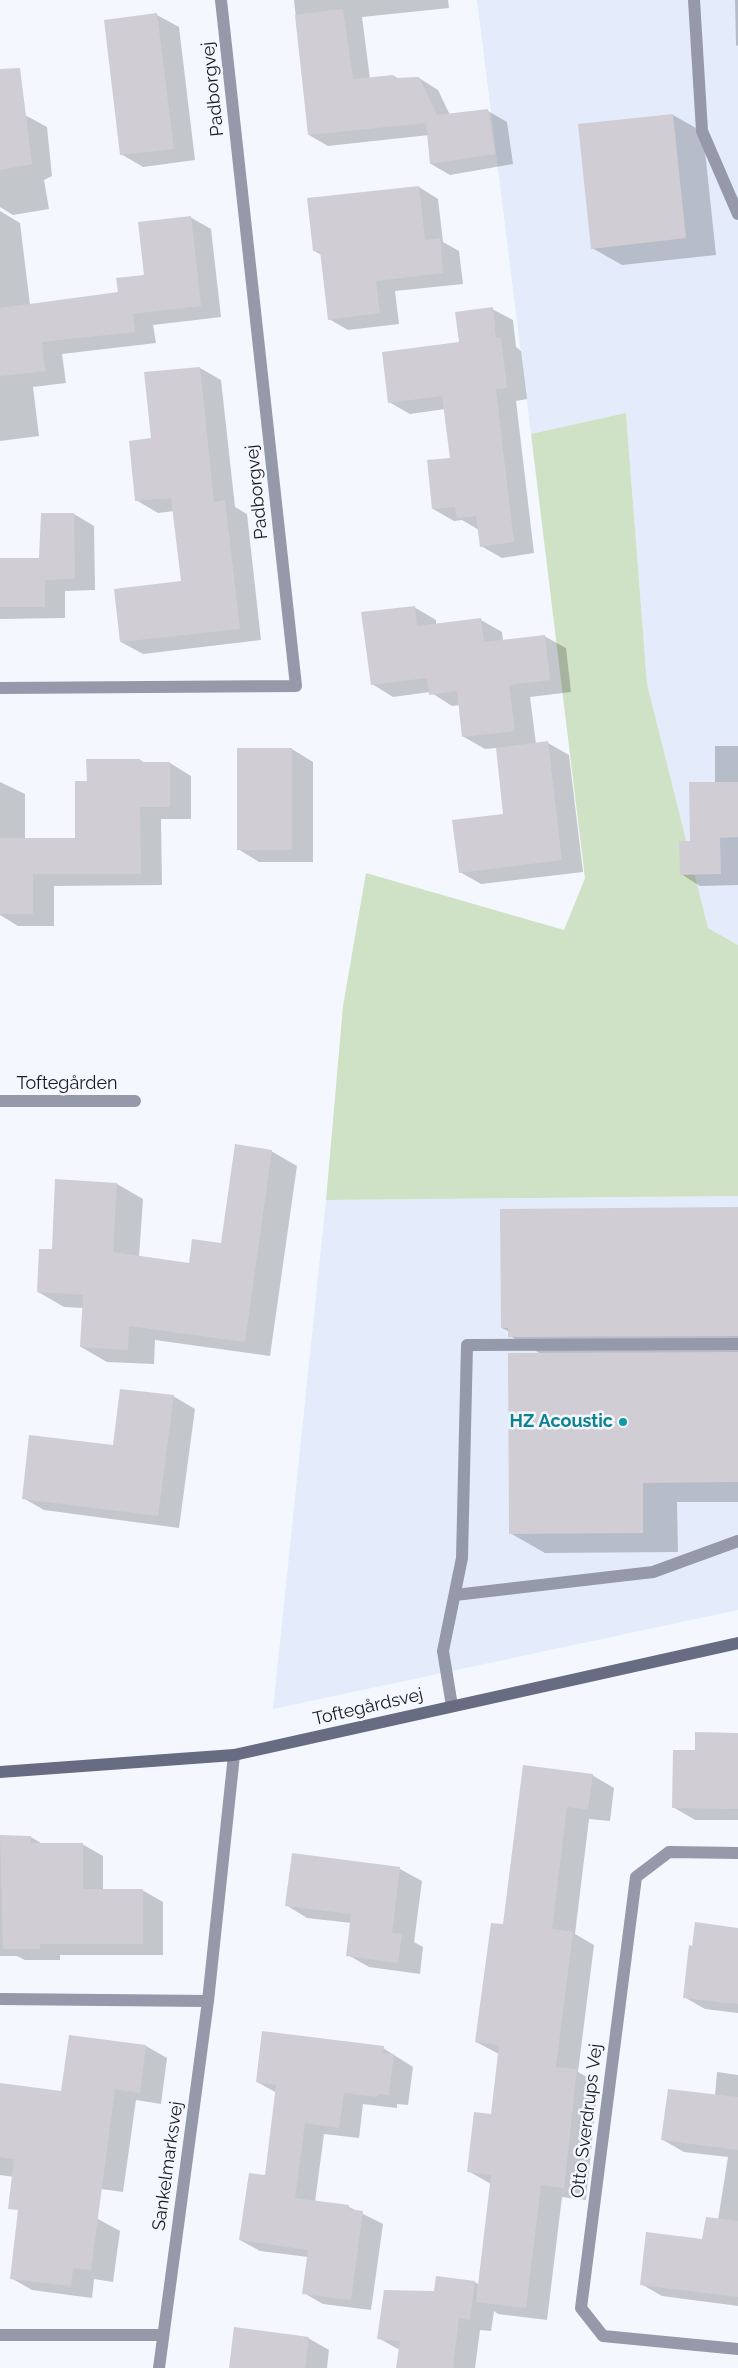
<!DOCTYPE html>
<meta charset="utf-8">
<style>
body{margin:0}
canvas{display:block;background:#f4f7fe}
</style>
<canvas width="738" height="2368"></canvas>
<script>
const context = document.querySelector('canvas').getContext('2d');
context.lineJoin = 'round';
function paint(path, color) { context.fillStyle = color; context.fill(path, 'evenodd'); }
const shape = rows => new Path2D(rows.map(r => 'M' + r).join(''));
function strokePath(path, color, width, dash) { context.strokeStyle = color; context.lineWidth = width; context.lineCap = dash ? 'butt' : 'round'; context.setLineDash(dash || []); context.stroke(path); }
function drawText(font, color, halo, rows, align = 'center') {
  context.font = font + ' Raleway,sans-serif'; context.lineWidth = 5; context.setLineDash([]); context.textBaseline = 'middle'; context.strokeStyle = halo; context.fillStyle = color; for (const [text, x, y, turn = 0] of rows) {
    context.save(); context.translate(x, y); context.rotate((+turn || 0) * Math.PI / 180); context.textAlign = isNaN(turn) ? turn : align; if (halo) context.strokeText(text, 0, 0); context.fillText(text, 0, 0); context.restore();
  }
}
const built = shape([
 [477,0,738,0,738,945,708,928,647,684,626,414,531,434],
 [738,1196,738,1610,273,1709,326,1200]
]);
const green = shape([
 [626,413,647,684,708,928,738,945,738,1196,326,1200,343,1006,366,873,564,930,585,878,531,434]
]);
const shadow = shape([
 [294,0,448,0,449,8,362,17,370,79,394,76,399,79,419,78,438,90,450,115,488,111,507,122,513,164,450,175,431,164,429,135,328,146,309,135],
 [735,0,738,0,738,46,736,45],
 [157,15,179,27,195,160,143,167,121,154],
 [0,82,25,115,47,127,52,176,44,180,49,209,13,215,0,207],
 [673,115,703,132,716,255,622,265,592,248],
 [419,187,438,199,443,242,459,251,463,284,395,291,399,324,348,330,329,319,322,255,314,251],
 [0,211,20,223,30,305,119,294,145,276,190,217,211,229,221,317,153,325,156,343,62,354,66,383,33,387,39,436,0,441],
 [492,309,513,320,516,347,521,351,527,399,516,401,534,553,502,558,481,546,479,530,462,520,454,521,433,509,451,459,445,409,410,414,389,402,460,343],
 [200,368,221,380,235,507,247,514,261,640,143,654,121,642,182,582,174,511,158,513,136,500,152,439],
 [74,514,94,526,95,590,65,591,65,618,0,619,0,560,41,560],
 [414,607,436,620,436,625,481,620,502,632,503,641,544,636,566,648,571,692,530,697,536,744,548,743,569,755,583,872,481,884,460,872,505,815,497,748,485,749,464,737,460,705,452,706,430,692,393,697,372,684],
 [715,746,738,746,738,885,700,886,681,874,691,842,715,783],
 [292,749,313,762,313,862,259,862,238,849],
 [140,760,145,763,170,763,191,776,191,819,161,819,162,885,54,886,54,926,18,926,0,915,0,782,25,794,25,839,76,839,88,783],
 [271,1151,297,1166,270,1356,155,1340,154,1364,107,1362,81,1347,84,1308,64,1307,38,1292,53,1251,117,1184,143,1199,139,1257,190,1264,222,1244],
 [738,1209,738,1502,677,1502,678,1552,545,1553,510,1533,541,1354,510,1336,510,1332,502,1328],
 [173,1396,195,1409,179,1528,44,1510,23,1498,114,1447],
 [738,1734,738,1820,695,1820,673,1807,696,1752],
 [525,1766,592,1775,614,1788,610,1821,589,1819,575,1934,594,1945,578,2072,598,2083,586,2200,562,2197,547,2320,498,2314,494,2311,491,2331,480,2330,475,2368,398,2368,400,2350,378,2338,435,2292,475,2282,479,2285,491,2184,468,2171,492,2116,499,2054,476,2042,504,1926],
 [0,1837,31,1837,44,1845,82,1844,103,1856,103,1890,142,1890,163,1902,163,1955,60,1955,60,1960,25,1960,17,1956,0,1956],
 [293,1855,400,1869,422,1881,414,1942,423,1947,420,1974,369,1967,348,1955,352,1923,307,1918,286,1905],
 [738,1929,738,2013,705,2009,684,1997],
 [146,2046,167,2058,161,2104,136,2100,123,2192,0,2175,0,2084,63,2092],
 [383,2048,413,2067,408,2105,397,2104,397,2108,363,2104,359,2138,324,2134,315,2202,349,2207,383,2224,371,2310,323,2304,304,2293,308,2257,260,2251,240,2240,266,2176,277,2093,257,2082],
 [717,2072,738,2075,738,2306,662,2296,641,2284,703,2240,718,2220,728,2157,684,2152,663,2140,715,2096],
 [18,2218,98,2219,120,2231,113,2282,94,2279,92,2298,32,2290,11,2278],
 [308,2338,329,2350,327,2368,230,2368]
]);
const building = shape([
 [343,9,353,79,394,75,394,78,419,77,437,115,488,109,495,154,430,164,426,123,308,135,295,15],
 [157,13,174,149,120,155,104,20],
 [20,68,32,164,0,170,0,69],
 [673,114,686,238,591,249,578,124],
 [419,186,425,240,440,238,443,273,376,281,380,313,328,320,320,251,313,251,307,198],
 [191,216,201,306,133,314,135,332,42,342,45,371,0,376,0,308,118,292,116,278,144,275,138,222],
 [493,307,496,338,501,338,507,388,496,389,514,542,480,547,476,516,457,518,455,507,432,509,427,460,450,458,442,396,388,403,382,352,459,342,455,312],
 [200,367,214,502,225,500,240,629,120,642,114,589,181,581,171,498,135,501,129,441,151,438,144,372],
 [41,513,74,513,75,579,45,580,45,607,0,607,0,558,39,558],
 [415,606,417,626,481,618,484,642,545,635,550,680,509,685,515,731,462,737,457,691,429,695,427,678,371,685,361,612],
 [548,741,562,860,459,873,452,820,503,814,496,748],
 [237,748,292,748,292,850,237,850],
 [86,759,140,759,140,762,170,762,170,807,140,807,141,874,33,874,33,914,0,914,0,838,75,838,75,781,87,781],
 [689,782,738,782,738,837,720,838,721,874,680,875,679,841,690,841],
 [235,1144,272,1150,245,1342,129,1326,128,1350,80,1347,83,1295,37,1292,39,1249,52,1249,55,1179,117,1183,113,1252,189,1263,192,1239,221,1243],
 [738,1207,738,1336,508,1337,508,1328,501,1328,500,1209],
 [738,1352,738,1482,643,1483,643,1533,509,1534,508,1353],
 [120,1389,174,1395,158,1516,22,1499,29,1435,113,1445],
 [695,1732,738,1733,738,1809,672,1808,673,1750,695,1750],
 [523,1765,593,1774,588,1810,567,1807,552,1929,573,1932,556,2067,577,2069,564,2188,541,2185,526,2308,476,2302,491,2175,467,2172,474,2112,491,2114,499,2045,475,2042,491,1923,503,1924],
 [0,1835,31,1836,31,1843,83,1843,83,1889,143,1889,143,1944,40,1944,40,1949,3,1949],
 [292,1853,400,1867,392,1933,402,1934,398,1963,346,1956,351,1914,285,1906],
 [695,1922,738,1928,738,2004,683,1998,689,1945,692,1946],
 [262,2031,384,2046,383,2053,394,2054,389,2095,378,2094,377,2097,344,2093,339,2128,305,2123,295,2198,349,2205,349,2209,363,2211,351,2300,302,2294,308,2250,239,2240,249,2173,265,2175,276,2085,256,2082],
 [69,2035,146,2045,140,2093,115,2089,91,2270,73,2268,71,2286,10,2279,18,2210,8,2209,14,2159,0,2157,0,2083,61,2091],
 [668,2089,738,2097,738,2150,661,2140],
 [706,2217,738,2221,738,2297,640,2285,646,2232,702,2239],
 [436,2276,475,2281,470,2320,459,2318,453,2368,396,2368,400,2341,377,2339,384,2290,434,2291],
 [234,2327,309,2337,305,2368,229,2368]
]);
const lane = shape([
 [694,0,702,131,738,214],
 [455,1595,653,1572,738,1541],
 [452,1706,443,1651,462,1558,467,1345,738,1344]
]);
const street = shape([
 [0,688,296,686,221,0],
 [0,1101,135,1101],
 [738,1853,669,1852,636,1877,581,2308,603,2336,738,2349],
 [0,1999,208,2001],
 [0,2335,163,2335],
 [159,2368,208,2001,234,1755]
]);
const secondary = shape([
 [0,1772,234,1755,738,1643]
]);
const markers = [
 [623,1422,5,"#0f9aa8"]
];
const streetNames = [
 ["Padborgvej",213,89,-96],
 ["Padborgvej",257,492,-96],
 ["Toftegården",67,1084],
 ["Toftegårdsvej",368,1707,-13],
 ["Otto Sverdrups Vej",587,2121,-83],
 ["Sankelmarksvej",168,2166,-82]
];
const cultureNames = [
 ["HZ Acoustic",613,1422]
];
paint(built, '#e4ecfb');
paint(green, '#d0e2c5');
paint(shadow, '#0003');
paint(building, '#d0cdd5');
strokePath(lane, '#9599a9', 12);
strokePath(street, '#9599a9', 12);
strokePath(secondary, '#676c83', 12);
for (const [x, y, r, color] of markers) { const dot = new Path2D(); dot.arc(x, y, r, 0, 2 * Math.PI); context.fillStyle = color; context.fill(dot); strokePath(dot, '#f4f7fe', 2); }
drawText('18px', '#191a1d', '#f4f7fe', streetNames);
drawText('bold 18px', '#0d838f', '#f4f7fe', cultureNames, 'right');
</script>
